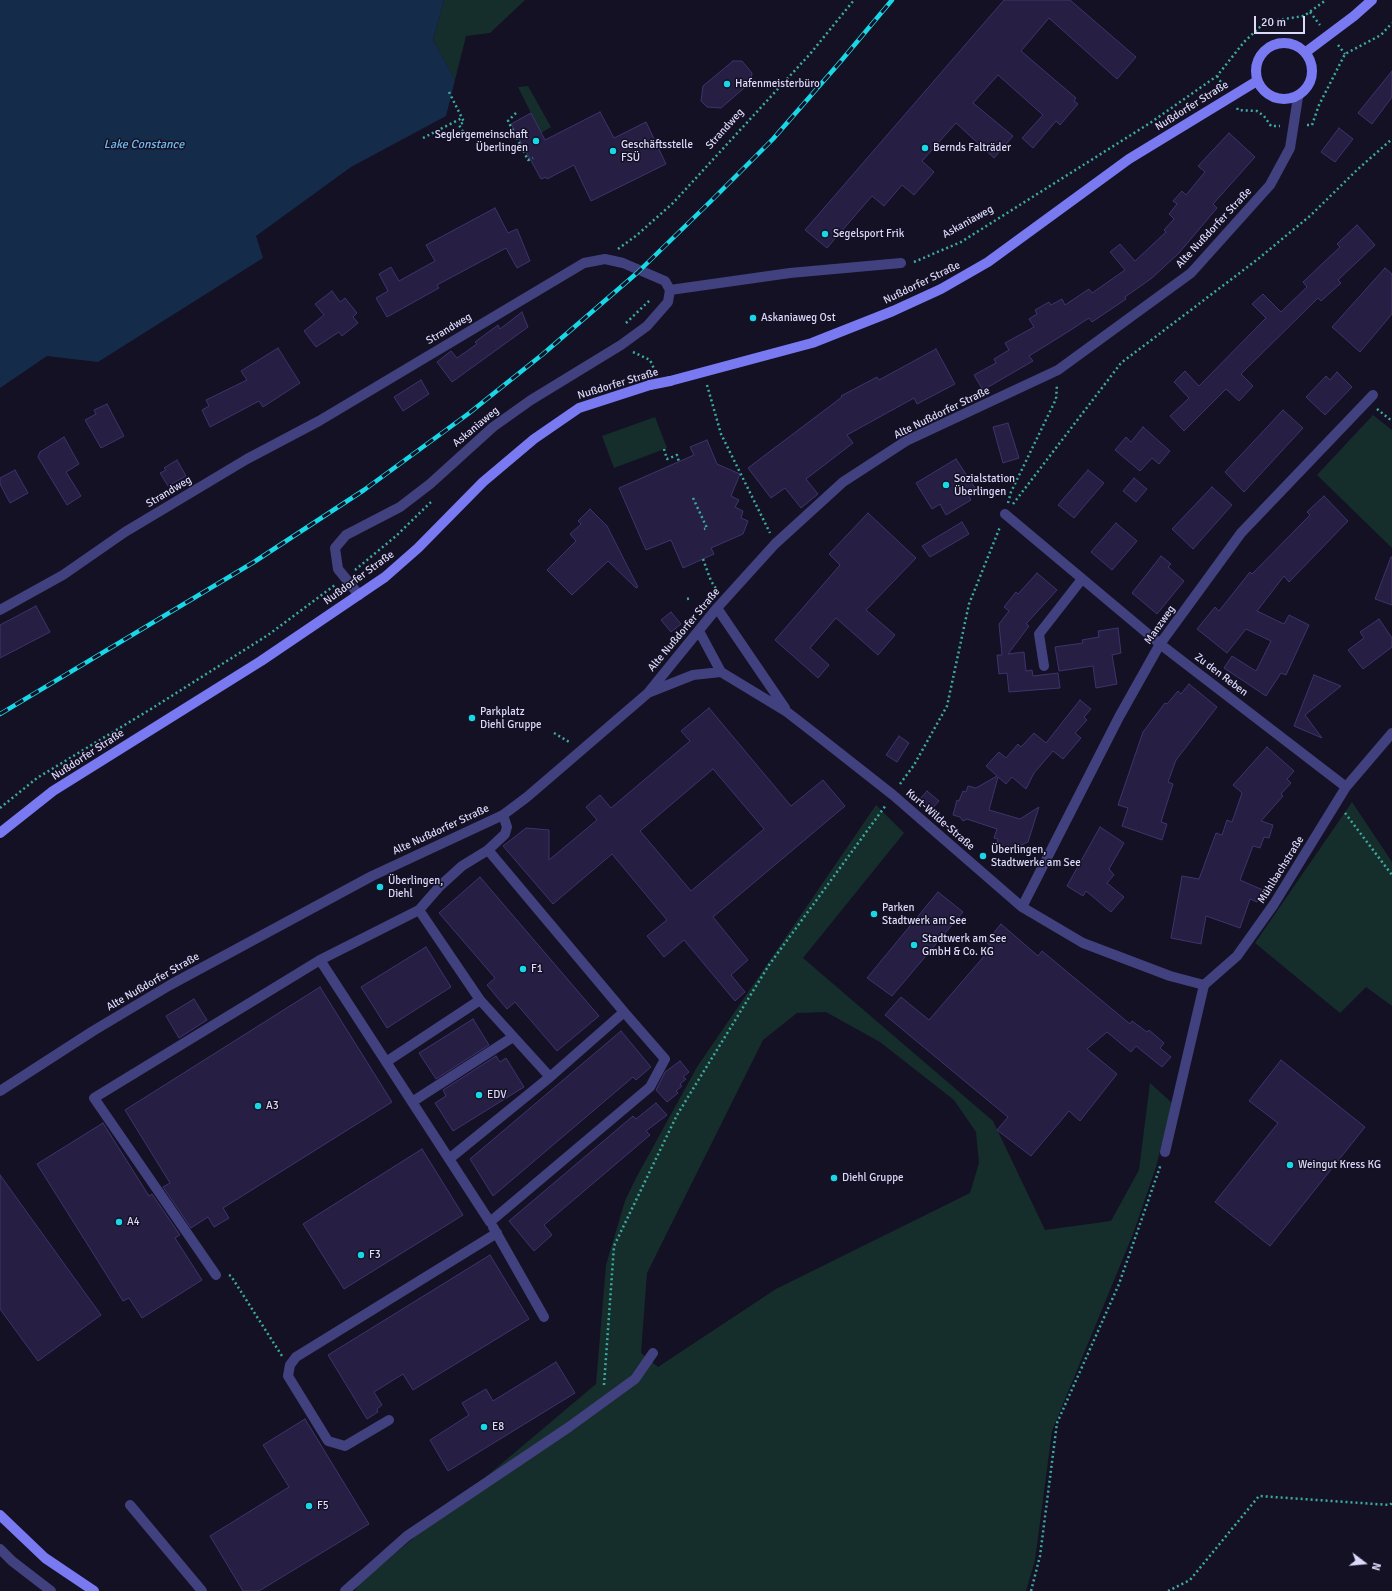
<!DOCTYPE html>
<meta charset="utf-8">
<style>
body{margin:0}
#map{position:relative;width:1392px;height:1591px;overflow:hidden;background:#141124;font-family:Signika,sans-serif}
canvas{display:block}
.north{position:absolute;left:1344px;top:1543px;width:40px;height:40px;-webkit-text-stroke:3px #141124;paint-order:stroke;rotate:106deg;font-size:11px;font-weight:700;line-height:16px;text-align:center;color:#dcd9fb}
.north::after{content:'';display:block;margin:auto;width:14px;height:18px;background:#dcd9fb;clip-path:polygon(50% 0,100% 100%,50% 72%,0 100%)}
.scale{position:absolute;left:1254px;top:16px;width:51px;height:18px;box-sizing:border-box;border:2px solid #dcd9fb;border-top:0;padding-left:5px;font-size:12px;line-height:14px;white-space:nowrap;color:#dcd9fb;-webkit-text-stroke:3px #141124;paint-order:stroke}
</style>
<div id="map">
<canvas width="1392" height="1591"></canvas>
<div class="north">N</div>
<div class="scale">20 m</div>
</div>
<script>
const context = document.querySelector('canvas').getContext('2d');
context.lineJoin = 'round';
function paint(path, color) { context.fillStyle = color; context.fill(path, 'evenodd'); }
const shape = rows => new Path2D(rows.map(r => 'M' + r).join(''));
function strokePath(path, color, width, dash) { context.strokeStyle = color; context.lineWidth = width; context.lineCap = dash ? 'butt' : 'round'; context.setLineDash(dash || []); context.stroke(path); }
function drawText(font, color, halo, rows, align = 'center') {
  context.font = font + ' Signika,sans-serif'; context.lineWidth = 3; context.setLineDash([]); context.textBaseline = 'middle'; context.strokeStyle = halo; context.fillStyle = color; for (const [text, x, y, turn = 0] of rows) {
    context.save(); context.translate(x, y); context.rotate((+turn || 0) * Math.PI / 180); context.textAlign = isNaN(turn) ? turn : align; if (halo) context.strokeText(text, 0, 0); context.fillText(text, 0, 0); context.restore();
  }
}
const green = shape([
 [444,0,525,0,490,33,466,36,455,80,433,40],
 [528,86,551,127,541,133,518,87],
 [1373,415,1392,430,1392,548,1317,475],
 [655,417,667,448,614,468,602,436],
 [1352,802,1392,862,1392,1006,1366,987,1340,1013,1255,943],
 [876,805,904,833,803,958,993,1121,1045,1230,1111,1221,1139,1170,1150,1083,1172,1103,1156,1167,1133,1234,1052,1431,1035,1560,1026,1591,355,1591,359,1584,596,1384,606,1265,625,1201,636,1178,697,1067],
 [826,1012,880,1042,954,1100,976,1132,979,1163,970,1193,776,1289,658,1367,641,1353,647,1273,763,1040,797,1013]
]);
const water = shape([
 [0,0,444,0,433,40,455,80,446,116,351,167,256,236,263,258,98,362,47,356,0,388]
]);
const building = shape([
 [1004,0,1070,0,1136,57,1117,79,1049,18,1021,51,1076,98,1074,101,1078,104,1060,125,1056,121,1033,148,1022,138,1043,115,998,75,973,103,1013,136,994,158,956,123,922,161,934,172,914,195,902,185,884,206,872,196,827,248,805,230,1004,0],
 [733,61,742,61,752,73,751,82,721,108,707,107,701,101,703,86,733,61],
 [1392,71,1392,97,1372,124,1358,113,1392,71],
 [600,112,614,138,646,122,666,164,591,201,574,165,547,179,546,177,541,179,511,124,531,113,545,140,600,112],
 [1339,128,1353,139,1335,162,1321,152,1339,128],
 [1229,133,1255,157,1213,204,1217,208,1179,253,1152,278,1125,297,1126,299,1092,322,1089,318,1066,333,1029,356,1033,361,983,390,974,375,996,363,994,359,1009,350,1005,343,1034,327,1029,319,1037,314,1035,310,1049,302,1051,305,1062,299,1065,305,1089,289,1092,293,1125,270,1110,252,1120,244,1135,261,1166,232,1164,230,1174,219,1169,214,1177,204,1173,201,1182,191,1186,195,1205,172,1198,166,1229,133],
 [495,208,508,233,517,229,530,261,517,268,506,248,437,285,439,288,387,317,376,298,388,291,379,274,391,267,399,281,435,261,426,245,495,208],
 [1357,225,1375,245,1338,280,1341,283,1321,301,1318,298,1241,374,1253,386,1239,401,1226,389,1184,431,1170,416,1189,398,1174,382,1185,371,1199,386,1266,318,1252,304,1263,294,1281,312,1307,287,1303,282,1340,247,1337,244,1357,225],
 [1385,268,1392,274,1392,314,1360,352,1332,327,1385,268],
 [332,291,340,302,345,298,357,313,353,317,358,323,342,336,339,332,316,347,304,331,324,315,315,304,332,291],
 [522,312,528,327,452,382,437,362,451,351,457,358,477,344,475,342,498,325,500,329,522,312],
 [278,348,300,383,263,407,259,401,210,427,202,410,209,406,206,400,247,380,241,371,278,348],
 [936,349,955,384,917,404,914,398,847,435,853,443,806,479,818,494,801,508,785,488,771,498,748,468,842,397,841,396,877,377,879,380,936,349],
 [1337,372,1352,387,1325,415,1306,397,1326,376,1330,380,1337,372],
 [421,380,429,394,403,411,394,397,421,380],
 [107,404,124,436,101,448,85,420,96,414,94,410,107,404],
 [1283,410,1303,428,1244,492,1225,472,1283,410],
 [1008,423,1019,458,1003,463,993,427,1008,423],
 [1143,427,1170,451,1159,464,1152,458,1140,471,1115,450,1126,437,1131,442,1143,427],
 [64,437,79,464,66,472,81,496,67,505,38,457,40,452,64,437],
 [707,440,717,464,740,474,731,496,739,500,735,507,743,511,741,518,748,521,743,534,711,548,714,554,683,568,671,540,646,550,619,488,694,455,690,447,707,440],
 [956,459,975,488,967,493,971,500,946,515,940,504,932,509,916,483,956,459],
 [177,460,186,476,168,486,160,473,166,470,164,468,177,460],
 [15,470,28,493,10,503,0,484,0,478,15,470],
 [1088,470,1104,483,1074,518,1058,505,1088,470],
 [1134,478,1147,489,1136,502,1123,491,1134,478],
 [1212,487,1232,505,1193,549,1172,529,1212,487],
 [1324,496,1348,521,1289,582,1284,576,1257,611,1284,624,1289,615,1309,625,1286,675,1281,673,1266,696,1224,668,1232,656,1256,671,1271,641,1246,629,1227,653,1197,629,1215,607,1219,611,1250,572,1252,574,1310,515,1307,512,1324,496],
 [590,509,607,526,638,587,636,588,608,561,572,595,547,570,576,541,570,534,581,524,578,521,590,509],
 [868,513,916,558,866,610,895,635,878,655,836,618,810,648,829,665,818,678,775,640,840,565,829,554,868,513],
 [962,522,969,534,930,557,922,546,962,522],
 [1116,523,1137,541,1112,570,1091,552,1116,523],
 [1161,556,1171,564,1168,567,1184,581,1157,614,1132,593,1161,556],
 [1391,557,1392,557,1392,605,1375,599,1391,557],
 [1037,573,1057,590,1026,624,1029,626,1008,654,1024,652,1026,671,1032,670,1033,676,1058,673,1060,688,1009,692,1007,673,999,674,997,655,1002,655,999,624,1009,611,1004,607,1016,592,1018,594,1037,573],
 [36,606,50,632,0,658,0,625,36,606],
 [671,612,681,624,671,632,661,620,671,612],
 [1379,619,1392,638,1392,647,1363,669,1348,650,1364,638,1360,632,1379,619],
 [1118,628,1121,653,1112,655,1117,684,1096,688,1093,666,1059,671,1055,647,1083,643,1082,640,1099,637,1098,631,1118,628],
 [1314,675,1341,686,1305,715,1322,738,1294,726,1314,675],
 [1189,684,1217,707,1176,760,1168,782,1173,784,1161,822,1167,824,1162,840,1122,826,1128,808,1118,805,1143,732,1165,703,1167,704,1178,691,1181,694,1189,684],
 [1080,700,1091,709,1084,717,1087,720,1075,733,1081,738,1063,759,1053,751,1034,773,1026,789,1012,777,1006,784,998,777,989,810,1020,819,1039,807,1028,842,1006,852,1004,848,996,846,998,839,994,838,997,829,967,819,963,821,960,817,953,815,957,800,959,801,963,791,966,792,968,786,976,788,997,776,986,766,999,752,1006,758,1018,744,1021,747,1034,733,1046,743,1080,700],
 [709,708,791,806,823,780,845,806,713,917,748,960,731,975,745,992,735,1001,684,940,664,957,647,936,667,920,612,854,553,904,503,846,526,828,549,830,549,860,597,820,586,807,600,795,611,808,690,741,681,731,709,708],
 [713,769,764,829,691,891,640,831,713,769],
 [899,736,909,743,897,762,886,755,899,736],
 [1267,747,1294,771,1287,779,1291,783,1281,794,1283,796,1261,821,1273,825,1269,838,1264,837,1260,848,1253,846,1240,880,1263,890,1257,902,1250,899,1240,928,1206,916,1201,944,1171,938,1182,876,1199,879,1216,833,1222,835,1227,820,1232,822,1242,793,1233,785,1267,747],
 [927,791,939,801,930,811,918,801,927,791],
 [1100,827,1124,843,1109,869,1114,875,1107,883,1124,897,1111,912,1086,891,1083,896,1067,886,1100,827],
 [480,877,599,1016,557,1051,515,1002,507,1009,487,985,495,978,439,913,480,877],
 [938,892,963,912,892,996,867,978,938,892],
 [1001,924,1038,956,1042,951,1130,1024,1132,1021,1147,1032,1149,1030,1164,1043,1160,1048,1171,1057,1162,1067,1136,1046,1131,1052,1107,1032,1087,1049,1117,1074,1080,1121,1069,1111,1031,1156,997,1130,1008,1117,885,1015,901,997,929,1020,992,947,986,942,1001,924],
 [426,947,451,987,387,1028,361,987,426,947],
 [320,987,392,1102,223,1208,229,1218,214,1227,208,1217,191,1228,163,1187,170,1183,125,1110,320,987],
 [194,999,207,1020,179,1038,166,1016,194,999],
 [473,1019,489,1045,436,1079,419,1053,473,1019],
 [621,1031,651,1067,636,1080,633,1077,493,1196,470,1159,621,1031],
 [496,1056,500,1062,506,1058,524,1087,453,1131,435,1103,446,1096,443,1090,496,1056],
 [1281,1060,1365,1127,1270,1246,1215,1202,1278,1123,1249,1101,1281,1060],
 [680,1061,689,1072,683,1077,686,1079,680,1084,682,1086,676,1091,678,1093,667,1102,656,1090,665,1072,680,1061],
 [656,1103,667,1115,646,1131,650,1135,544,1225,552,1235,534,1251,509,1221,633,1116,636,1119,656,1103],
 [103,1123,149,1196,152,1194,180,1235,175,1238,202,1280,142,1318,129,1298,123,1301,37,1164,103,1123],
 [422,1149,463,1215,344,1289,303,1224,422,1149],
 [0,1175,101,1315,38,1361,0,1309,0,1175],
 [490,1255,529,1319,413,1390,403,1374,374,1392,382,1405,377,1409,378,1412,367,1419,328,1355,490,1255],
 [556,1362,575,1393,448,1471,430,1440,469,1415,462,1403,486,1389,493,1401,556,1362],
 [305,1419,369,1524,259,1591,243,1591,210,1536,289,1487,263,1445,305,1419]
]);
const path = shape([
 [1310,12,1320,25],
 [1338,45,1345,54],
 [1217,76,1224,87],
 [449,92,464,122,459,125,465,135],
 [1237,108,1238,110,1257,111,1264,116,1271,126,1280,126],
 [516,113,508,121,528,160,533,158],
 [1307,125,1312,125,1319,105,1345,54,1381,35,1392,23],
 [423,138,462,118],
 [618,249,637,235,673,203,810,54,854,0],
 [914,262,961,242,1150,123,1217,76,1244,42,1261,26,1278,20,1304,16,1326,0],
 [626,323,651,299],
 [633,352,650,360,655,371],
 [707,385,721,434,770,533],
 [1377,409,1392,421],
 [664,449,667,459,677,455,679,462],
 [693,498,707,528,704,529],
 [1008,503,1011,492,1056,399,1057,385],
 [1013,504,1121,363,1258,259,1311,215,1358,169,1392,139],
 [703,559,711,581,717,590],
 [355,570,396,536,432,501],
 [687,599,691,598],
 [554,733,571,743],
 [900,784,914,765,947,706,969,604,1000,527],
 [0,808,37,778,151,709,268,635,335,585],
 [1345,813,1392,875],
 [229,1275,231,1276,282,1356],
 [604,1385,614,1246,677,1115,769,965,886,805],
 [1031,1591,1040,1556,1057,1423,1119,1284,1161,1164],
 [1168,1591,1190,1580,1259,1496,1390,1505,1392,1503]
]);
const lane = shape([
 [419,910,480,1000,550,1077,624,1012,488,850],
 [320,960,490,1222,650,1087,665,1059,624,1012],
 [386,1062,480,1000],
 [412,1102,513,1037],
 [1165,1152,1204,985],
 [449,1159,550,1077],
 [493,1227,544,1317],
 [216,1275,94,1098,320,960,419,910,440,886,462,866,488,850,505,834,507,827,503,815],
 [389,1420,345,1446,328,1441,288,1376,290,1365,296,1357,497,1233],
 [130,1505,202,1591],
 [0,1549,12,1561,51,1591],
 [345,1591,407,1536,569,1427,635,1379,653,1353]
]);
const street = shape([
 [670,290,790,273,901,263],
 [1005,514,1160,644,1346,787],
 [717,608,785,708],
 [0,610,63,575,125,532,247,459,319,421,584,263,605,259,623,263,665,281,670,290,668,302,647,326,621,345,531,400,493,427,430,484,400,507,346,535,335,548,338,569,359,595],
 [699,631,721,672],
 [1044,666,1039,634,1082,579],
 [650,692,693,675,721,672,787,712,818,736,893,795,1022,907,1083,943,1170,976,1204,985,1237,956,1274,904,1346,787,1392,733],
 [1022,907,1119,717,1160,644,1241,533,1373,395],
 [0,1091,93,1031,170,985,372,876,503,815,527,797,648,693,717,608,775,544,843,482,906,441,1058,370,1191,273,1270,185,1290,148,1298,97]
]);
const secondary = shape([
 '1256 71a28 28 0 1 1 56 0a28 28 0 1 1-56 0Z',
 [1306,52,1354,16,1372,0],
 [670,381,812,343,893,311,941,289,988,262,1129,159,1257,81],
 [0,833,53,791,261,661,385,577,418,548,483,482,534,439,579,408,650,385],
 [0,1515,45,1558,94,1591]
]);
const rail = shape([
 [0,714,254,562,364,490,468,414,543,354,637,273,711,201,773,139,841,61,892,0]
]);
const secondaryBridge = shape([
 [650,385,670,381]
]);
const markers = [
 [727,84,4,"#18d8e8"],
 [536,141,4,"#18d8e8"],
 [925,148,4,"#18d8e8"],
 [613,151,4,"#18d8e8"],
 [825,234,4,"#18d8e8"],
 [753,318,4,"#18d8e8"],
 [946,485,4,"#18d8e8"],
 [472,718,4,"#18d8e8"],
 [983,856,4,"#18d8e8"],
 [380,887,4,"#18d8e8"],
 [874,914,4,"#18d8e8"],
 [914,945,4,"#18d8e8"],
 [523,969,4,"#18d8e8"],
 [479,1095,4,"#18d8e8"],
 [258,1106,4,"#18d8e8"],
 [1290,1165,4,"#18d8e8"],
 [834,1178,4,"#18d8e8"],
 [119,1222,4,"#18d8e8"],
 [361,1255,4,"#18d8e8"],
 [484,1427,4,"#18d8e8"],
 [309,1506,4,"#18d8e8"]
];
const poiNames = [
 ["Hafenmeisterbüro",735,84],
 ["Seglergemeinschaft",528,135,"right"],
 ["Überlingen",528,148,"right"],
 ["Geschäftsstelle",621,145],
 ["FSÜ",621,158],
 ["Bernds Falträder",933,148],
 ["Segelsport Frik",833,234],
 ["Askaniaweg Ost",761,318],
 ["Sozialstation",954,479],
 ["Überlingen",954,492],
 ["Parkplatz",480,712],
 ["Diehl Gruppe",480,725],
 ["Überlingen,",991,850],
 ["Stadtwerke am See",991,863],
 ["Überlingen,",388,881],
 ["Diehl",388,894],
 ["Parken",882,908],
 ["Stadtwerk am See",882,921],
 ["Stadtwerk am See",922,939],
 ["GmbH & Co. KG",922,952],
 ["F1",531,969],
 ["EDV",487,1095],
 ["A3",266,1106],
 ["Weingut Kress KG",1298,1165],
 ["Diehl Gruppe",842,1178],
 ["A4",127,1222],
 ["F3",369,1255],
 ["E8",492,1427],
 ["F5",317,1506]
];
const streetNames = [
 ["Nußdorfer Straße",1192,106,-32],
 ["Strandweg",725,129,-48],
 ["Askaniaweg",968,222,-29],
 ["Alte Nußdorfer Straße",1214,228,-47],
 ["Nußdorfer Straße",922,283,-26],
 ["Strandweg",449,329,-31],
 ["Nußdorfer Straße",618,384,-17],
 ["Alte Nußdorfer Straße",942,413,-26],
 ["Askaniaweg",476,427,-40],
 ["Strandweg",169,492,-31],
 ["Nußdorfer Straße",359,578,-36],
 ["Manzweg",1160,625,-55],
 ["Alte Nußdorfer Straße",684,630,-50],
 ["Zu den Reben",1221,675,37],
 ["Nußdorfer Straße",88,755,-33],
 ["Kurt-Wilde-Straße",940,820,41],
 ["Alte Nußdorfer Straße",441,830,-25],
 ["Mühlbachstraße",1281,870,-58],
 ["Alte Nußdorfer Straße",153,982,-30]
];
const waterNames = [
 ["Lake Constance",144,145]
];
paint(green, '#152e2c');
paint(water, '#152b4a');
paint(building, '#261f43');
strokePath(building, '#3e346d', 1);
strokePath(path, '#3caca3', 2.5, [2, 3]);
strokePath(lane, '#42417f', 10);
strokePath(street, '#42417f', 10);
strokePath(secondary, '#7979f2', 10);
strokePath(rail, '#18d8e8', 4.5);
strokePath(rail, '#141124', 3, [9]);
strokePath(secondaryBridge, '#7979f2', 10);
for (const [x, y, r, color] of markers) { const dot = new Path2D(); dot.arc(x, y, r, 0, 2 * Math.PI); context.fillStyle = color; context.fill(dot); strokePath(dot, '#141124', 1.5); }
drawText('11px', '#dcd9fb', '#141124', poiNames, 'left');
drawText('11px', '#dcd9fb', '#141124', streetNames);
drawText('italic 12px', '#71b9f1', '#141124', waterNames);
</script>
